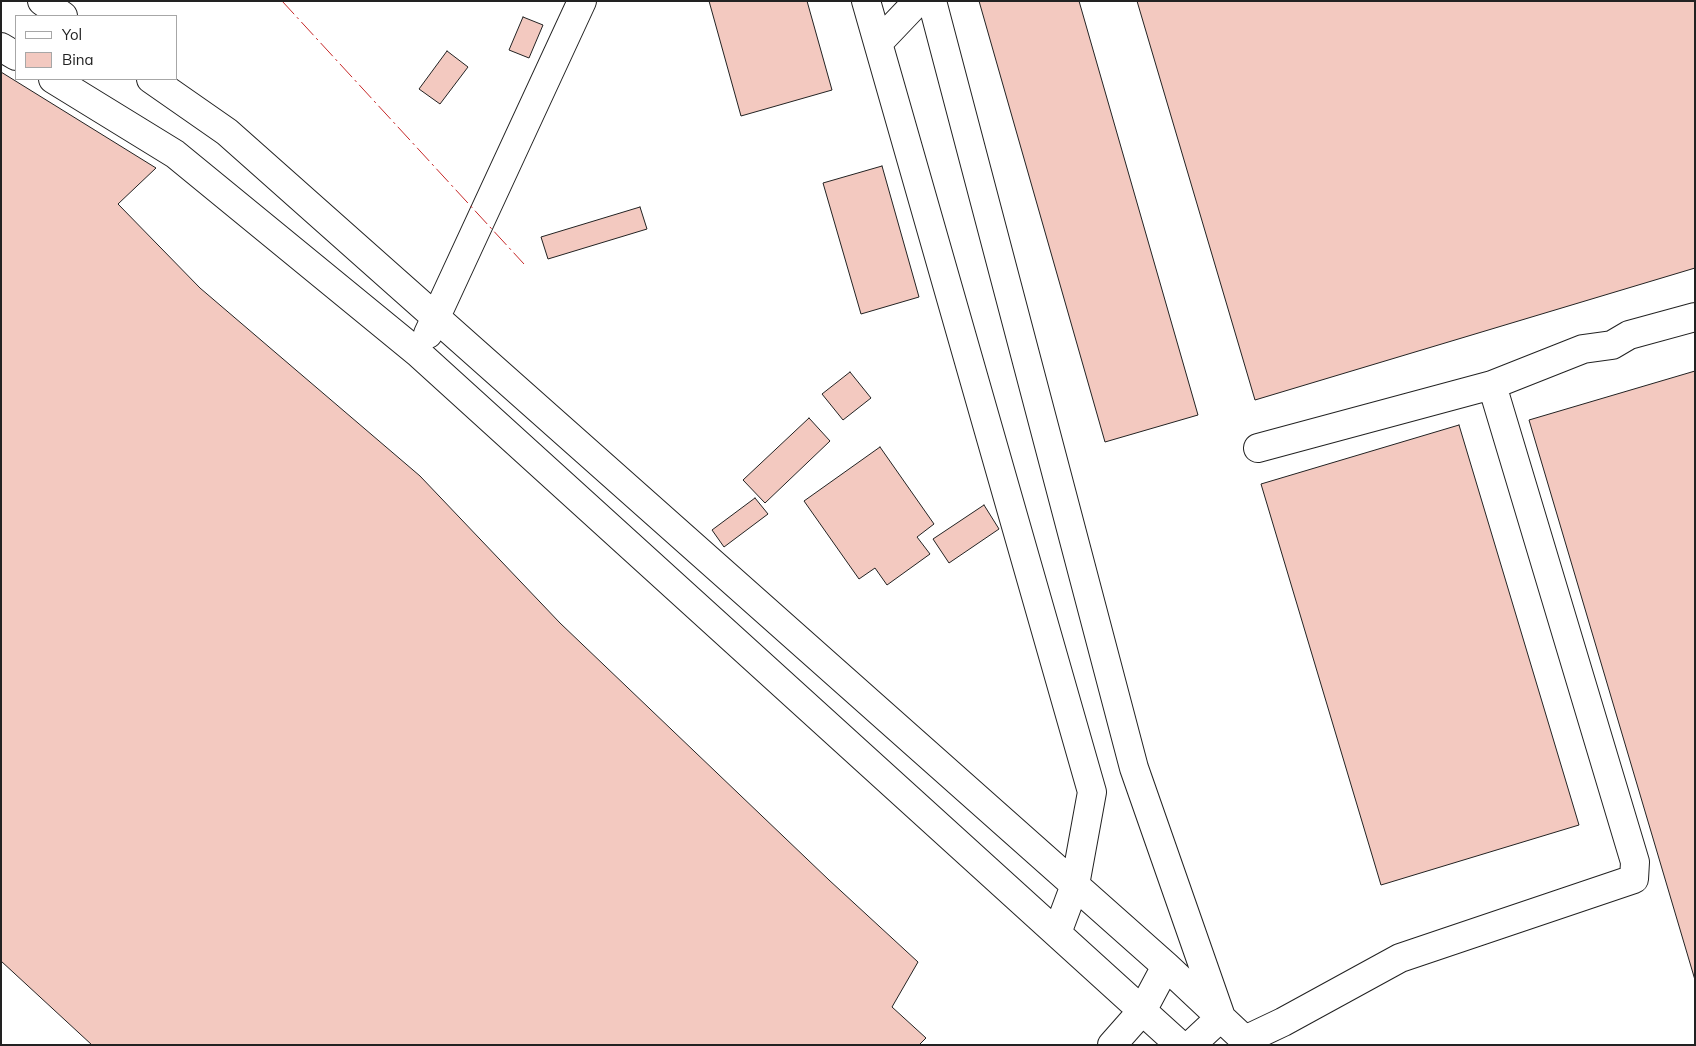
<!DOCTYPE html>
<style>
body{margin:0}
#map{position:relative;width:1696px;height:1046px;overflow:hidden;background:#fff;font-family:Mulish,sans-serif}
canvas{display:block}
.frame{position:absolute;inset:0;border:2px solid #222;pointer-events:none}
.legend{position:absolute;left:15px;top:15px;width:162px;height:65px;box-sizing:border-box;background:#fff;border:1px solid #a7a7a7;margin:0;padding:6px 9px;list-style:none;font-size:15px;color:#222}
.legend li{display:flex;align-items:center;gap:10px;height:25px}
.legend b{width:25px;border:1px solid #a7a7a7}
</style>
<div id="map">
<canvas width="1696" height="1046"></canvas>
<div class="frame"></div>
<ul class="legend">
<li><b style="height:6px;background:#fff"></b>Yol</li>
<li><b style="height:14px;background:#f3c9c0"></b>Bina</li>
</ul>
</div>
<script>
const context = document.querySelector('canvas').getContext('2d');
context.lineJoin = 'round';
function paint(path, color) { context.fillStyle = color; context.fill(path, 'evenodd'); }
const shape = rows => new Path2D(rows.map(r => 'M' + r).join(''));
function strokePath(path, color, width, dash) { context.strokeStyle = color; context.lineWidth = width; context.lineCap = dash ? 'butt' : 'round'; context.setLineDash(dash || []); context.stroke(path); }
const building = shape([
 [709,1,807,1,832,90,741,116,709,1],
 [979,1,1079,1,1198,415,1105,442,979,1],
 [1137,1,1695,1,1695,268,1255,400,1137,1],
 [523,17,543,25,529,58,509,50,523,17],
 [447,51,468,67,440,104,419,89,447,51],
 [1,72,156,168,118,204,200,288,420,476,560,623,829,880,918,962,892,1007,926,1038,919,1045,92,1045,1,961,1,72],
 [882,166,919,297,861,314,823,183,882,166],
 [640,207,647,229,548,259,541,237,640,207],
 [1695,371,1695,980,1529,420,1695,371],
 [850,372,871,398,843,420,822,394,850,372],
 [809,418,830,441,765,503,743,480,809,418],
 [1459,425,1579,825,1381,885,1261,484,1459,425],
 [880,447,934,524,917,537,930,554,887,585,875,568,859,579,804,501,880,447],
 [755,498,768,514,724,547,712,530,755,498],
 [984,505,999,529,949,563,933,539,984,505]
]);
const minor = shape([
 [42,1,63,16],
 [866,1,1092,792,1075,885,1057,933],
 [932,1,1134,768,1221,1017,1191,1045],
 [878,43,918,1],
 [1,47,16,56],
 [53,79,175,154,418,353,1180,1045],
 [151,79,227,132,1166,966,1250,1045],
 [428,334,582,1],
 [1258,448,1492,385,1583,349,1612,345,1629,335,1695,317],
 [1245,1040,1283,1022,1400,958,1634,879,1635,862,1492,385],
 [1112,1045,1142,1011,1166,966]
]);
const power = shape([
 [282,1,524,264]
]);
paint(building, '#f3c9c0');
strokePath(building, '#222', 1);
strokePath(minor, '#222', 30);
strokePath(minor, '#fff', 28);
strokePath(power, '#c62828', 1, [18, 4, 2.5, 4]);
</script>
